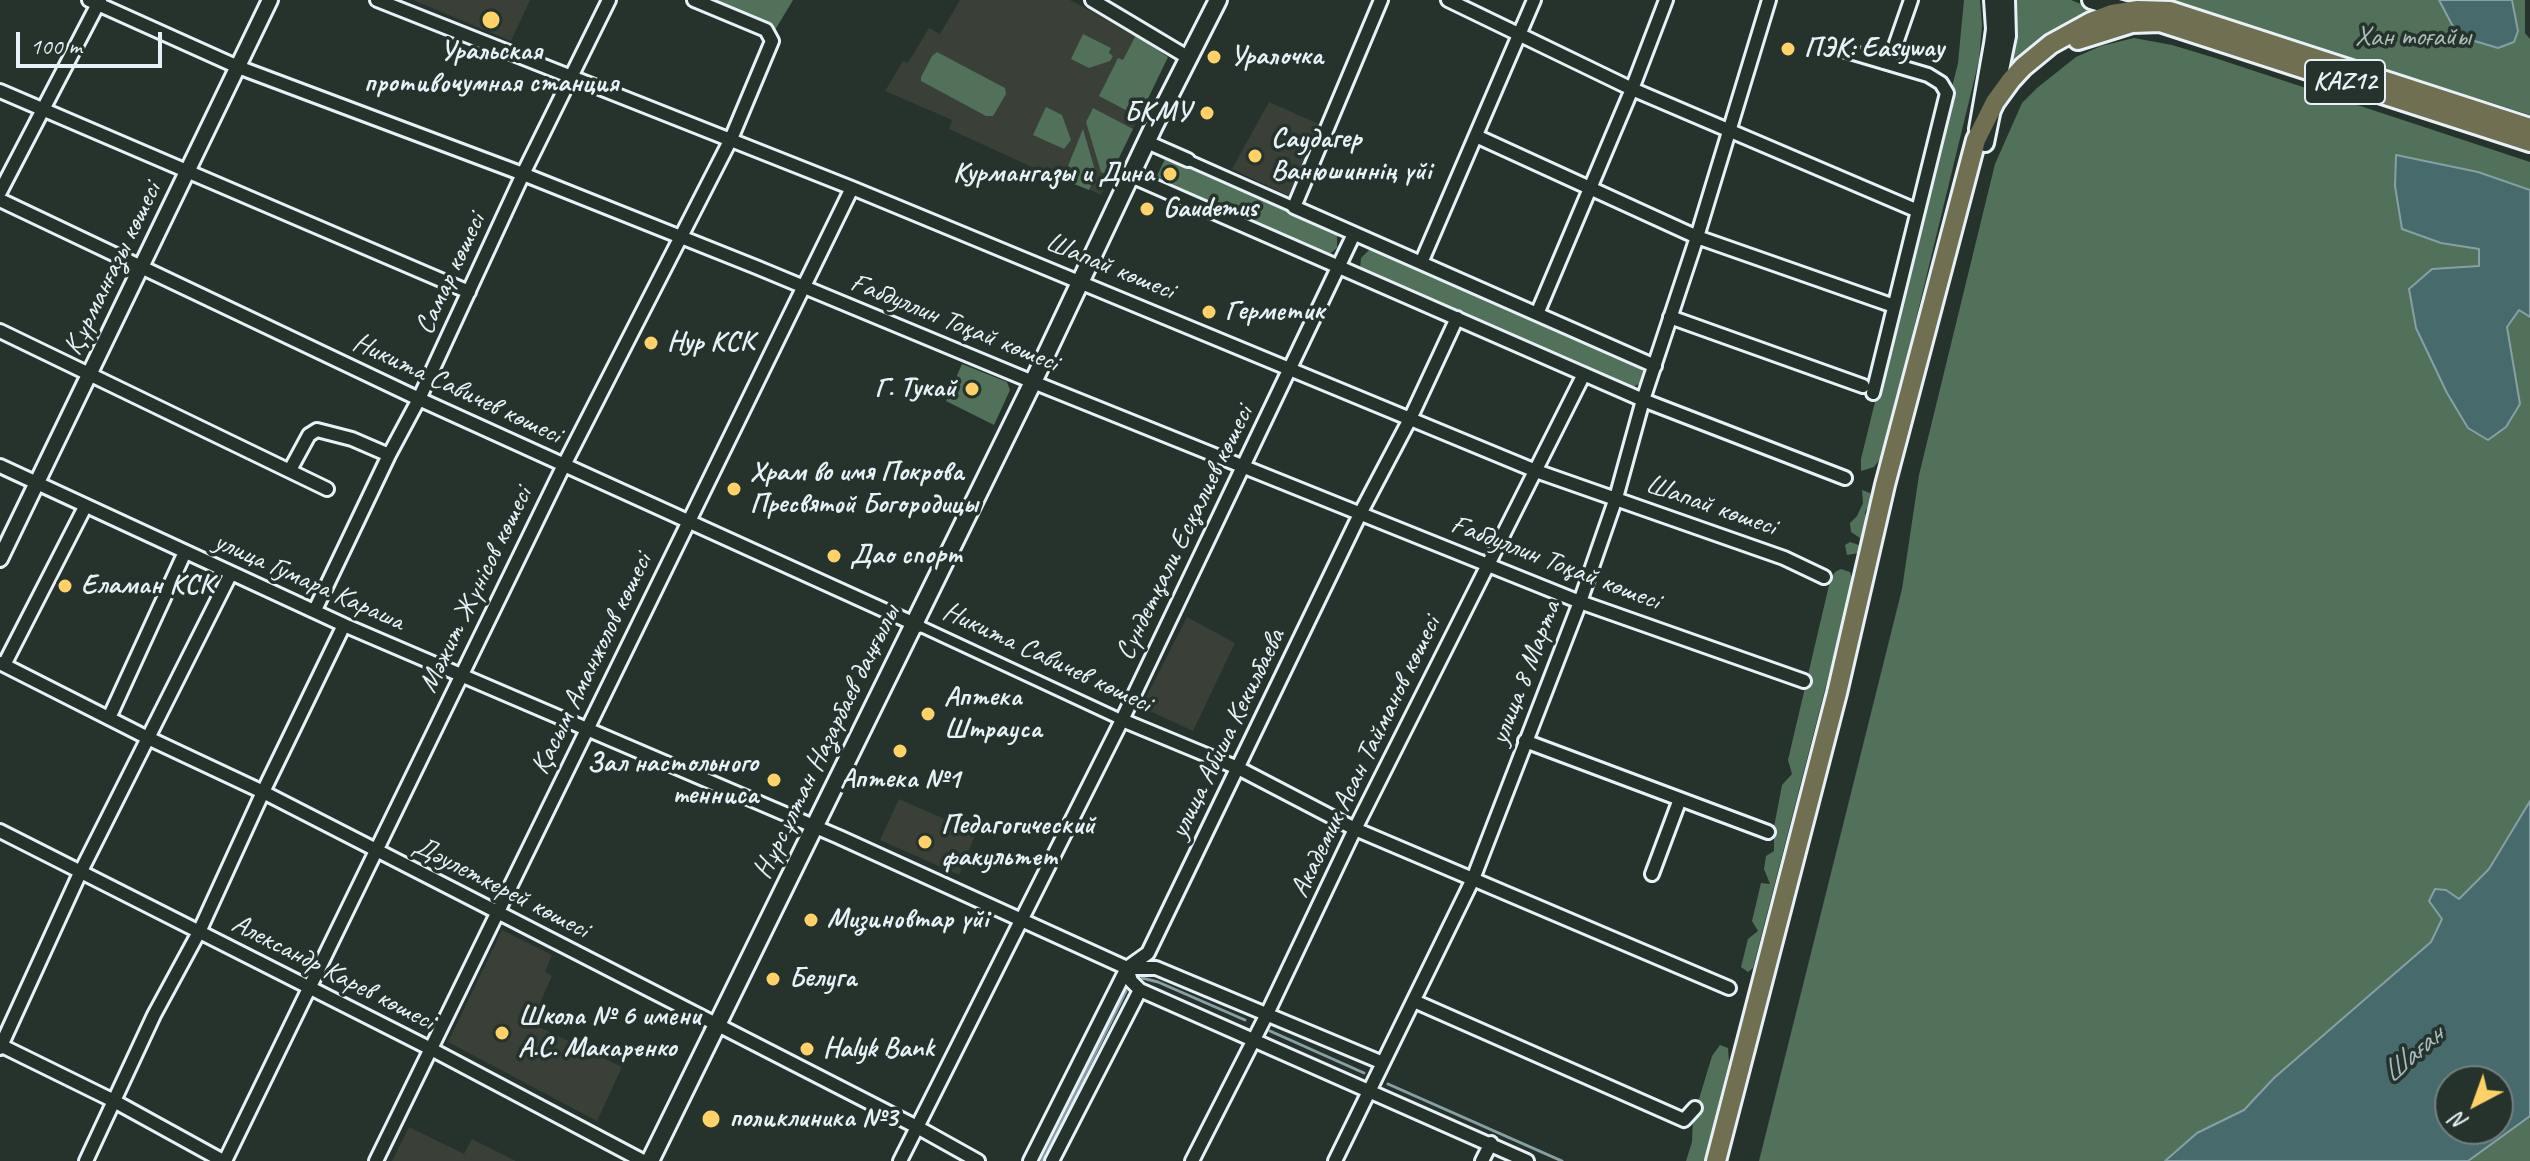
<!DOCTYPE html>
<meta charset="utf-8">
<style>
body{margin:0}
#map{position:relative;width:2530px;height:1161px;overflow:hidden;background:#26332d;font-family:Caveat,sans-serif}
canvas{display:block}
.north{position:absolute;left:2434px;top:1065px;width:80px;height:80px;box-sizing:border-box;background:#26332d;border:2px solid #747f7e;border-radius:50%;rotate:221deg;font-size:22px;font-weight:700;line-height:32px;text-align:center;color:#e8f1f8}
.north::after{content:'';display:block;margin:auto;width:28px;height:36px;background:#ffd166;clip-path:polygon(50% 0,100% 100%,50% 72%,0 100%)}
.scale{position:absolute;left:16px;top:32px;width:146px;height:36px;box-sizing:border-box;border:4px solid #e8f1f8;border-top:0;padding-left:10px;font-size:24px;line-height:28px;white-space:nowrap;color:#e8f1f8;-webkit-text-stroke:6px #26332d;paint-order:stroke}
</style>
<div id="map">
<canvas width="2530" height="1161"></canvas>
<div class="north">N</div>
<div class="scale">100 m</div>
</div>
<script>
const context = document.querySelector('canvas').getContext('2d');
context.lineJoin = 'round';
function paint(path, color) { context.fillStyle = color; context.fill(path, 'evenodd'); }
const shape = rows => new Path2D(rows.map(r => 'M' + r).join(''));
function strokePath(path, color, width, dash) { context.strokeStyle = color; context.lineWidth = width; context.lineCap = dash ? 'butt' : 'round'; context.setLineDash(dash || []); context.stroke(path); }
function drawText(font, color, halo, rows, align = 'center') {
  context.font = font + ' Caveat,sans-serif'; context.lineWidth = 7; context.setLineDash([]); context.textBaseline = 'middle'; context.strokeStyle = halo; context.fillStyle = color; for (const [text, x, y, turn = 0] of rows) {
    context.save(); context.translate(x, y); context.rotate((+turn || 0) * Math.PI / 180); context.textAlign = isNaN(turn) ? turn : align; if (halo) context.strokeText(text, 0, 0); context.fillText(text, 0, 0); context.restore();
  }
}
const built = shape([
 [413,0,530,0,511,41],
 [960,0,1070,0,1131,32,1168,57,1101,195,1075,183,1058,179,949,129,952,120,885,91,903,61,908,63,929,28,940,34],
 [1269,102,1321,125,1289,196,1232,169],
 [1187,617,1235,643,1193,731,1141,707],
 [899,799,976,833,959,875,880,840],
 [502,930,552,955,545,972,552,976,531,1023,622,1067,597,1121,448,1042],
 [409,1127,464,1154,472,1139,516,1161,392,1161]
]);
const green = shape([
 [705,0,793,0,775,30],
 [1964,0,1980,0,1982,25,1979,60,1883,455,1874,467,1861,471,1861,459,1958,63],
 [2011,0,2071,0,2098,11,2007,71],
 [2166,0,2439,0,2458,36,2518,31,2512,0,2525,0,2525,33,2530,39,2530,115],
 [1083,34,1111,48,1109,53,1113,56,1110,61,1089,68,1071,59],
 [1136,35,1168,57,1139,117,1099,96,1118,58,1123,60],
 [2134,38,2172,45,2215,58,2530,162,2530,190,2478,172,2397,155,2395,186,2441,243,2479,249,2479,266,2432,269,2520,404,2507,327,2519,310,2530,317,2530,801,2489,869,2442,919,2431,942,2274,1078,2244,1110,2197,1133,2165,1161,1759,1161,1902,589,1919,475,1995,164,2022,103,2037,88,2076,57,2101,46],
 [937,52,1005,88,1006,94,993,116,986,116,921,81,921,77,932,56],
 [1046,107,1062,115,1071,140,1064,149,1033,135],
 [1093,108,1133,129,1110,176,1101,172,1086,122],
 [1083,129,1096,174,1089,190,1069,182,1074,169,1068,166],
 [1166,157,1337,232,1337,248,1326,257,1154,182],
 [1370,249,1381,251,1641,364,1645,381,1629,389,1360,270,1361,258],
 [962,364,1007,382,1010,390,994,425,946,401],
 [1862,490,1870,493,1871,502,1865,512,1867,528,1859,553,1847,555,1845,545,1850,542,1859,545,1860,538,1851,532,1850,523,1857,516,1863,503],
 [1841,569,1850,572,1853,581,1753,968,1748,972,1741,967,1748,939,1758,931,1752,921,1761,883,1770,884,1764,869,1766,856,1774,851,1774,827,1782,785,1792,774,1788,760,1830,581,1835,572],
 [942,629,1101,703,1095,715,936,641],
 [1720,1045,1728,1048,1729,1062,1704,1161,1686,1161,1692,1142,1693,1119,1712,1056],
 [2530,1116,2530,1161,2468,1161,2468,1160]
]);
const water = shape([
 [2439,0,2512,0,2518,31,2514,42,2498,48,2458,36,2439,0],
 [2396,155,2478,172,2530,190,2530,317,2519,310,2507,327,2520,404,2506,427,2488,440,2468,428,2447,393,2416,328,2409,289,2432,269,2479,266,2479,249,2441,243,2402,229,2395,186,2396,155],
 [2530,801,2530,1116,2468,1161,2165,1161,2197,1133,2244,1110,2274,1078,2431,942,2442,919,2429,901,2435,889,2446,890,2459,899,2489,869,2530,801],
 [2450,1081,2498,1081,2498,1129,2450,1129,2450,1081]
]);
const stream = shape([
 [1142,978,1158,982,1245,1020],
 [1270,1031,1364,1073],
 [1388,1084,1562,1161],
 [1042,1161,1126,991]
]);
const pedestrian = shape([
 [1188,160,1294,207],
 [920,626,1122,720]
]);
const minor = shape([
 [89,0,238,67,523,174,756,267,1033,382,1580,602,1804,681],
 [377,0,852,188,1536,471,1784,558,1824,577],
 [1092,0,1189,58],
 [1381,0,1294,207,1655,366],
 [1448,0,1632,89,1918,211],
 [1823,44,1928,75,1941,83,1947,93,1873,393],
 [1883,62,1894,49,1911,0],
 [0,91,469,292],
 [1476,136,1697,237,1894,306],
 [1147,142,1188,160],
 [1131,176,1643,400,1845,478],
 [0,192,100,0],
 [0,200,419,399,919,626],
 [1421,263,1534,0],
 [1537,314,1632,89,1666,0],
 [1670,317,1863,386],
 [0,331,327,489],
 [0,466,344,625,839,837,1127,968,1156,968,1383,1063],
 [290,470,309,435,317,430,352,439,389,455],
 [315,610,389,455,419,399,523,174,609,0],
 [0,663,148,738,263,792,917,1127,978,1161],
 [4,665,85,507],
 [109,718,185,552],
 [1122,720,1238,768,1355,829,1729,988],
 [1525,741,1768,832],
 [0,831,431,1049,643,1161],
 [1652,874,1680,799],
 [1127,968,1131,981,1140,990,1527,1161],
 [1414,1001,1684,1120,1695,1108],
 [0,1045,114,1101,223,1161],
 [0,1048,80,873,231,573],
 [86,1161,154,1015,199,932,263,792,344,625],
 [225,1161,564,465,731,139,772,41,766,30,694,0],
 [376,1161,852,188],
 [900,1161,1122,720,1354,234],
 [1030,1161,1127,968,1148,953,1361,512,1410,419,1457,318],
 [1052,1161,1140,990],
 [1192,1161,1267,1014,1355,829,1584,374],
 [1335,1161,1473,879,1580,602,1616,498,1643,400,1697,237,1769,0],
 [1482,1161,1491,1143]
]);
const tertiary = shape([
 [0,559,270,0]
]);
const secondary = shape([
 [2091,0,2128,11],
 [1978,129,1993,44,1995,29,1993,0],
 [1985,143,2007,36,2006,0],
 [650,1161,1033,382,1153,128,1218,0]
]);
const primary = shape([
 [2078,40,2132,23,2160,22,2530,142],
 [1716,1161,1837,693,1885,485,1976,140,1995,102,2011,80,2023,67,2051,44,2091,22,2112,14,2138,10,2170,11,2530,128]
]);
const markers = [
 [491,20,10,"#ffd166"],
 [1788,49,8,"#ffd166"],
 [1214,57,8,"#ffd166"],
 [1207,113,8,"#ffd166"],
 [1255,156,8,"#ffd166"],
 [1170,174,8,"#ffd166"],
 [1147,209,8,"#ffd166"],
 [1209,312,8,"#ffd166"],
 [651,343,8,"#ffd166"],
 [972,389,8,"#ffd166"],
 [734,489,8,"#ffd166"],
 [834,556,8,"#ffd166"],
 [65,586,8,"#ffd166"],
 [928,714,8,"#ffd166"],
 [900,751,8,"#ffd166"],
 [774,780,8,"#ffd166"],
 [925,842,8,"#ffd166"],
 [811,920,8,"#ffd166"],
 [773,979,8,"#ffd166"],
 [502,1033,8,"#ffd166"],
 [807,1049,8,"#ffd166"],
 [711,1119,10,"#ffd166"]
];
const shields = [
 [2345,82,80]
];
const shieldNames = [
 ["KAZ12",2345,82]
];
const parkNames = [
 ["Хан тоғайы",2413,38]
];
const poiNames = [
 ["ПЭК: Easyway",1804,49],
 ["Уральская",491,52,"center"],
 ["противочумная станция",491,84,"center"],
 ["Уралочка",1230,57],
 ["БҚМУ",1191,113,"right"],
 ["Саудагер",1271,140],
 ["Ванюшиннің үйі",1271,172],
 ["Курмангазы и Дина",1154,174,"right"],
 ["Gaudemus",1163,209],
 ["Герметик",1225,312],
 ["Нур КСК",667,343],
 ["Г. Тукай",956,389,"right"],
 ["Храм во имя Покрова",750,473],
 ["Пресвятой Богородицы",750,505],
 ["Дао спорт",850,556],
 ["Еламан КСК",81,586],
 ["Аптека",944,698],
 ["Штрауса",944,730],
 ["Зал настольного",758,764,"right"],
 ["тенниса",758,796,"right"],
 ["Аптека №1",900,780,"center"],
 ["Педагогический",941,826],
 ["факультет",941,858],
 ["Мизиновтар үйі",827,920],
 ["Белуга",789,979],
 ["Школа № 6 имени",518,1017],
 ["А.С. Макаренко",518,1049],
 ["Halyk Bank",823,1049],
 ["поликлиника №3",729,1119]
];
const streetNames = [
 ["Шапай көшесі",1110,267,22],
 ["Құрманғазы көшесі",113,269,-64],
 ["Самар көшесі",451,274,-65],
 ["Ғабдуллин Тоқай көшесі",954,323,22],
 ["Никита Савичев көшесі",457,389,25],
 ["Шапай көшесі",1711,506,19],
 ["Сүндетқали Есқалиев көшесі",1185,533,-64],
 ["Ғабдуллин Тоқай көшесі",1555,563,21],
 ["улица Гумара Караша",309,582,24],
 ["Мәжит Жүнісов көшесі",476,590,-64],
 ["Никита Савичев көшесі",1047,658,25],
 ["Қасым Аманжолов көшесі",592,664,-64],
 ["улица 8 Марта",1526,673,-69],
 ["улица Абиша Кекилбаева",1228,734,-64],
 ["Нұрсұлтан Назарбаев даңғылы",827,742,-64],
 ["Академик Асан Тайманов көшесі",1366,757,-64],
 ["Дәулеткерей көшесі",501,888,27],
 ["Александр Карев көшесі",333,973,27]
];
const waterNames = [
 ["Шаған",2413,1055,-41]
];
paint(built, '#3a3f38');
paint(green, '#51715b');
paint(water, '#476a6d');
strokePath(water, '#87a0a5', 2);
strokePath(stream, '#87a0a5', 3);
strokePath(pedestrian, '#e8f1f8', 15);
strokePath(minor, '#e8f1f8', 18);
strokePath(tertiary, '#e8f1f8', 20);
strokePath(secondary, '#e8f1f8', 22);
strokePath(primary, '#e8f1f8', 24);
strokePath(pedestrian, '#26332d', 9);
strokePath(minor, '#26332d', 12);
strokePath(tertiary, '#26332d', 14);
strokePath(secondary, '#26332d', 16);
strokePath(primary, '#716f52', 18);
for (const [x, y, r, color] of markers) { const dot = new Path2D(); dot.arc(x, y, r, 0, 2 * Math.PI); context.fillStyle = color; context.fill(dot); strokePath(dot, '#26332d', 3); }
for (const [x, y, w] of shields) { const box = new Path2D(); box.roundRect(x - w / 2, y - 22, w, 44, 6); context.fillStyle = '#26332d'; context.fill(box); strokePath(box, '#e8f1f8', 2); }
drawText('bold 26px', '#e8f1f8', null, shieldNames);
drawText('28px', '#acbeb9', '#26332d', parkNames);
drawText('bold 28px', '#e8f1f8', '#26332d', poiNames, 'left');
drawText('28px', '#e8f1f8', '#26332d', streetNames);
drawText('italic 30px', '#a8bbc0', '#26332d', waterNames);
</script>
